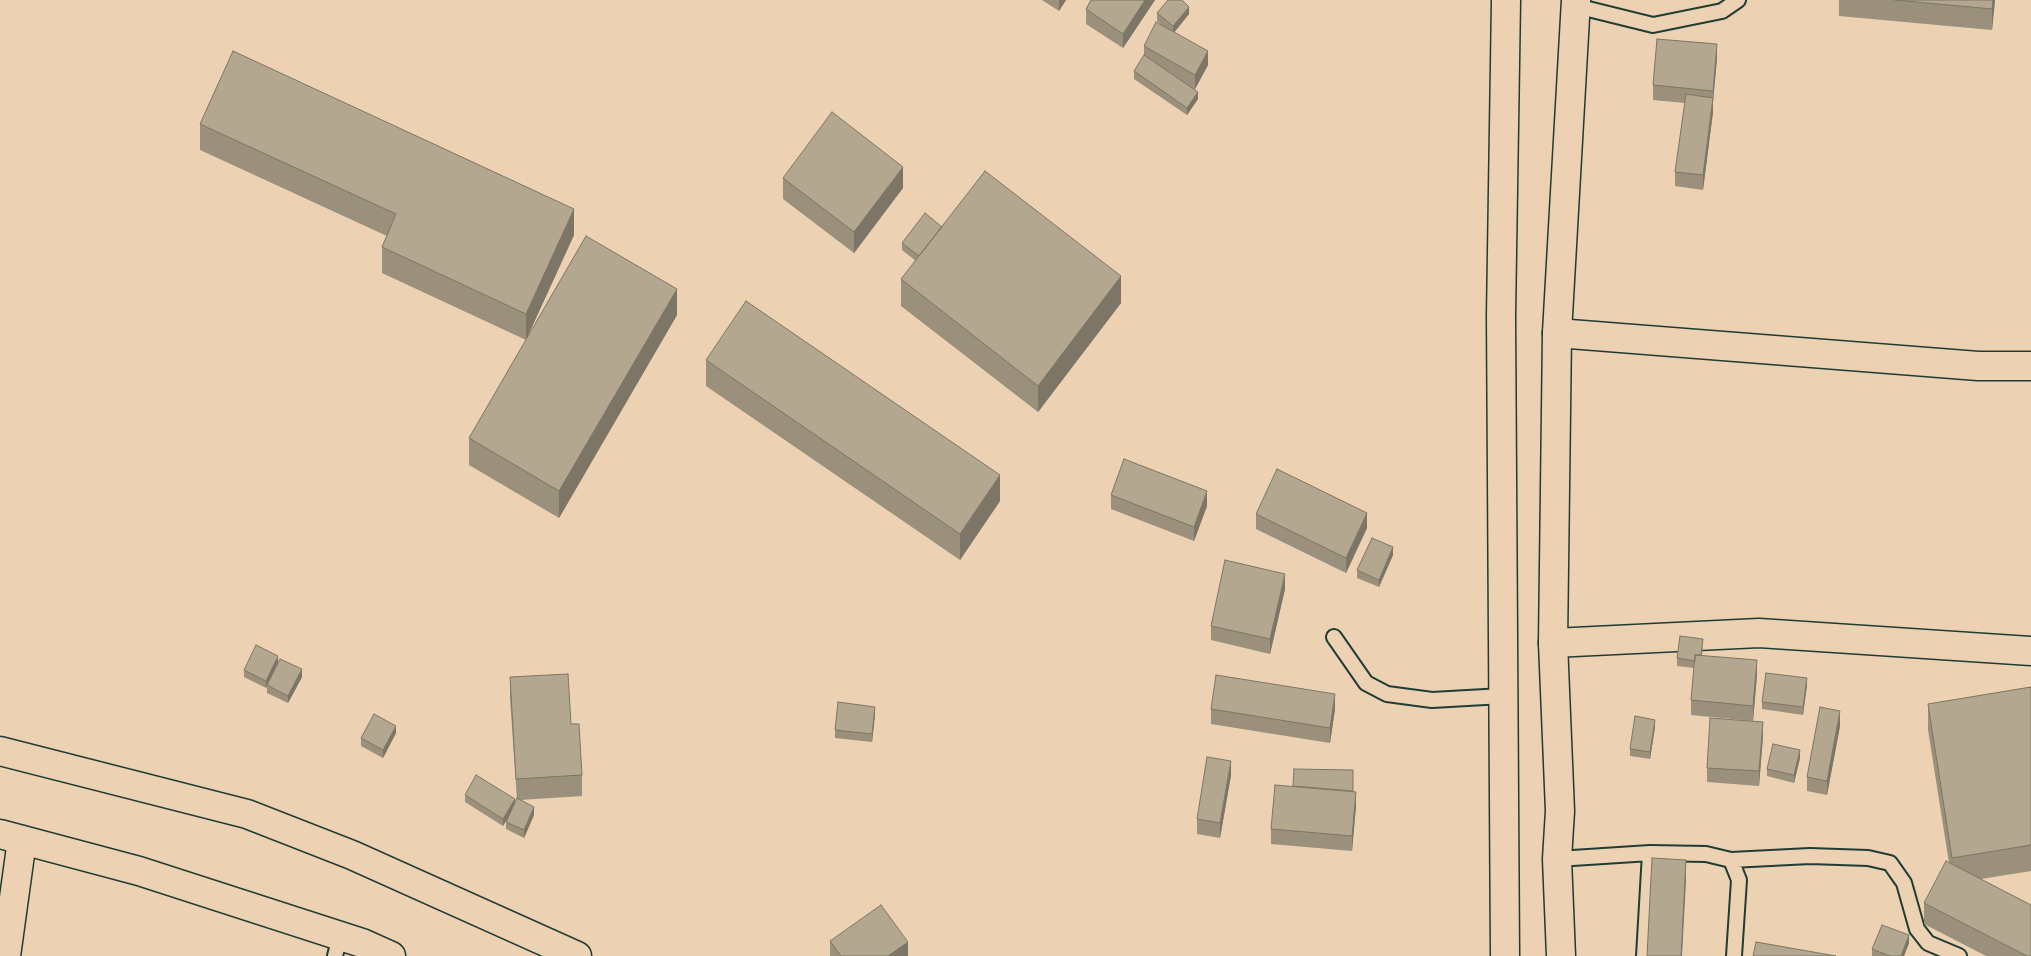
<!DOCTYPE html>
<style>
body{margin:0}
canvas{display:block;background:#ecd1b3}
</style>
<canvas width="2031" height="956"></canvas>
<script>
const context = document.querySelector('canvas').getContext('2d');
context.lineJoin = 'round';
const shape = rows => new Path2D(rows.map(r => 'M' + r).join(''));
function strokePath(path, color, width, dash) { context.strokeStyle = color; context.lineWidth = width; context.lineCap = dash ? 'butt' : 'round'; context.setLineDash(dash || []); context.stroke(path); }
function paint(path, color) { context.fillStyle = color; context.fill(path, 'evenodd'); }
const lane = shape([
 [1576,6,1653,25,1722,11,1738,0],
 [1334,637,1366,683,1387,694,1432,700,1503,696],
 [1650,853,1706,854,1731,860,1739,880,1734,956],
 [1557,859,1650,853,1644,956],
 [1731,860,1810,856,1868,858,1890,863,1904,883,1917,929,1928,943,1959,956],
 [335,956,340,936]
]);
const street = shape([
 [1557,333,1978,366,2031,366],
 [1553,643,1759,633,2031,651],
 [6,956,22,840]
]);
const primary = shape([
 [1505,956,1501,316,1506,0],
 [1561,956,1557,859,1560,811,1553,643,1557,333,1576,0]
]);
const highway = shape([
 [0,751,247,814,352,855,577,956],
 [0,834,139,871,362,943,391,956]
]);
const wall = shape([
 [1042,0,1066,0,1059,11],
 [1155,0,1123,48,1086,24,1086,9],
 [1839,0,1995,0,1992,30,1839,16],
 [1157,13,1189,14,1174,32,1208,65,1195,89,1198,99,1187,115,1134,79,1134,71,1144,57,1144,46,1163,26,1157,21],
 [1717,59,1713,101,1713,112,1703,190,1675,186,1675,172,1685,103,1653,100,1653,85],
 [200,124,574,235,528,335,677,315,559,518,469,465,469,438,526,340,382,273,382,247,387,236,200,150],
 [783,178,903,188,854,253,783,199],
 [942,227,1121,303,1038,412,901,306,901,279,916,261,902,250,902,243],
 [706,360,1000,501,960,560,706,386],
 [1111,495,1207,506,1194,541,1111,509],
 [1256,514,1367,528,1346,573,1256,529],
 [1393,555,1379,587,1357,578,1357,570],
 [1285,589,1270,654,1211,640,1211,626],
 [1703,647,1702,655,1757,675,1753,721,1691,715,1691,700,1694,668,1677,666,1677,658],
 [278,664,302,677,288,703,267,693,267,686,266,688,244,677,244,670],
 [510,677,571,724,582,775,582,796,520,800,534,815,524,838,506,829,506,822,507,819,503,826,465,802,465,795,515,803,517,800,510,698],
 [1807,685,1803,715,1762,709,1762,702],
 [2031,687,2031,871,1981,879,2031,956,1986,956,1924,924,1924,903,1949,863,1928,730,1928,704],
 [1211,709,1335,709,1330,743,1211,724],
 [875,714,872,742,835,738,835,730],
 [1840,726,1827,795,1807,791,1807,777],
 [1655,727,1650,759,1630,756,1630,749],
 [396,733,383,758,361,746,361,738],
 [1763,736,1759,786,1707,782,1707,768],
 [1800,758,1794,783,1767,776,1767,769],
 [1231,775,1220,838,1197,834,1197,819],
 [1353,791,1356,806,1352,851,1271,844,1271,829],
 [830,941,908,956,830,956],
 [1909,943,1904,956,1872,956,1872,949]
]);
const shadedWall = shape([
 [1059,0,1066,0,1059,11],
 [1145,0,1155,0,1123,48,1123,34],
 [1993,0,1995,0,1992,30,1992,9],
 [1189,7,1189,14,1173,34,1173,26],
 [1717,44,1717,59,1713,101,1713,112,1703,190,1703,175,1713,101,1713,91],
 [1208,51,1208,65,1195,89,1195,75],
 [1198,92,1198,99,1187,115,1187,108],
 [903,167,903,188,854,253,854,232],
 [574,209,574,235,526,340,526,314],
 [1121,276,1121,303,1038,412,1038,386],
 [677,289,677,315,559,518,559,491],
 [1000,475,1000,501,960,560,960,534],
 [1207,491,1207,506,1194,541,1194,527],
 [1367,513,1367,528,1346,573,1346,558],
 [1393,547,1393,555,1379,587,1379,580],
 [1285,574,1285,589,1270,654,1270,639],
 [278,656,278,664,266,688,266,681],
 [1757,660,1757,675,1753,721,1753,706],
 [302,669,302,677,288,703,288,696],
 [1807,678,1807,685,1803,715,1803,707],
 [1335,694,1335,709,1330,743,1330,728],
 [875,707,875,714,872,742,872,734],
 [1840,711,1840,726,1827,795,1827,781],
 [1655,720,1655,727,1650,759,1650,752],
 [1763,722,1763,736,1759,786,1759,771],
 [396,726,396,733,383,758,383,750],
 [1800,750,1800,758,1794,783,1794,775],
 [1231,761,1231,775,1220,838,1220,823],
 [1356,792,1356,806,1352,851,1352,836],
 [515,799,515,806,503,826,503,819],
 [534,807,534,815,524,838,524,830],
 [1686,860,1686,881,1682,956,1681,956],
 [1909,935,1909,943,1904,956,1901,956],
 [908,942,908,956,888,956]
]);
const building = shape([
 [1091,0,1145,0,1123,34,1086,9,1091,0],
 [1168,0,1182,0,1189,7,1173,26,1157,13,1168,0],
 [1895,0,1993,0,1992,9,1895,0],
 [1156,22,1208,51,1195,75,1144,46,1156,22],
 [1657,39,1717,44,1713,91,1653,85,1657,39],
 [233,51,574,209,526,314,382,247,396,214,200,124,233,51],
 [1144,55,1198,92,1187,108,1134,71,1144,55],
 [1686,94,1713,98,1703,175,1675,172,1686,94],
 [832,112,903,167,854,232,783,178,832,112],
 [985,171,1121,276,1038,386,901,279,985,171],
 [925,213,942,227,919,256,902,243,925,213],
 [586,236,677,289,559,491,469,438,586,236],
 [746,301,1000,475,960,534,706,360,746,301],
 [1124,459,1207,491,1194,527,1111,495,1124,459],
 [1277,469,1367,513,1346,558,1256,514,1277,469],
 [1372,538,1393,547,1379,580,1357,570,1372,538],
 [1225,560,1285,574,1270,639,1211,626,1225,560],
 [1680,636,1703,639,1701,655,1695,655,1695,661,1677,658,1680,636],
 [256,645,278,656,266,681,244,670,256,645],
 [1695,655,1757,660,1753,706,1691,700,1695,655],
 [280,659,302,669,288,696,267,685,280,659],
 [1766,673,1807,678,1803,707,1762,702,1766,673],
 [568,674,571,724,579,724,582,775,516,779,510,677,568,674],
 [1216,675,1335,694,1330,728,1211,709,1216,675],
 [2031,687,2031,845,1952,858,1928,704,2031,687],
 [838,702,875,707,872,734,835,730,838,702],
 [1820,707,1840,711,1827,781,1807,777,1820,707],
 [374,714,396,726,383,750,361,738,374,714],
 [1635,716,1655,720,1650,752,1630,749,1635,716],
 [1710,718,1763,722,1759,771,1707,768,1710,718],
 [1773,744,1800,750,1794,775,1767,769,1773,744],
 [1207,757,1231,761,1220,823,1197,819,1207,757],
 [1294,769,1353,770,1353,791,1293,786,1294,769],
 [476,775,515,799,503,819,465,795,476,775],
 [1275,785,1356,792,1352,836,1271,829,1275,785],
 [517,798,534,807,524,830,506,822,517,798],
 [1652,858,1686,860,1681,956,1647,956,1652,858],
 [1946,861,2031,905,2031,956,2027,956,1924,903,1946,861],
 [881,905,908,942,888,956,841,956,830,941,881,905],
 [1882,925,1909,935,1901,956,1890,956,1872,949,1882,925],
 [1756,942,1836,956,1753,956,1756,942]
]);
strokePath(lane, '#1f3d34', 18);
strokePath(street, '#1f3d34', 31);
strokePath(primary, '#1f3d34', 31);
strokePath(highway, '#1f3d34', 31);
strokePath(lane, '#ecd1b3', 14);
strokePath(street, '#ecd1b3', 28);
strokePath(primary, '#ecd1b3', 28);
strokePath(highway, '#ecd1b3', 28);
paint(wall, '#9a907c');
paint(shadedWall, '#7d7565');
paint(building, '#b3a790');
strokePath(building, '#7d7565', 1);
</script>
